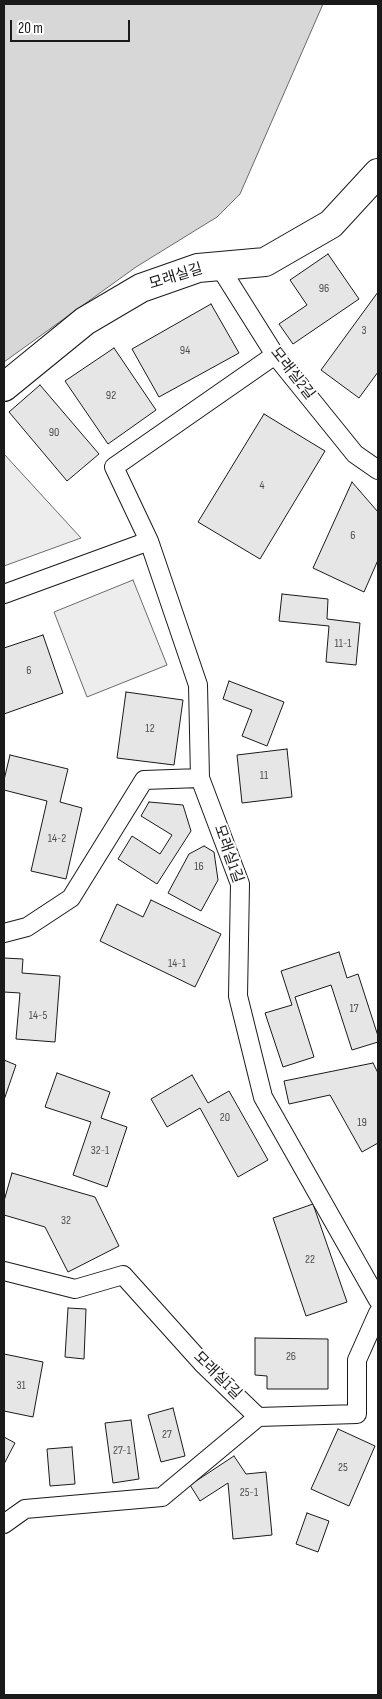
<!DOCTYPE html>
<meta charset="utf-8">
<style>
body{margin:0}
#map{position:relative;width:382px;height:1699px;overflow:hidden;background:#fff;font-family:"Sofia Sans Condensed",sans-serif}
canvas{display:block}
.frame{position:absolute;inset:0;border:5px solid #1a1a1a;pointer-events:none}
.scale{position:absolute;left:10px;top:20px;width:120px;height:22px;box-sizing:border-box;border:2px solid #1a1a1a;border-top:0;padding-left:6px;font-size:15px;line-height:18px;white-space:nowrap;color:#1a1a1a;-webkit-text-stroke:4px #fff;paint-order:stroke}
</style>
<div id="map">
<canvas width="382" height="1699"></canvas>
<div class="frame"></div>
<div class="scale">20 m</div>
</div>
<script>
const c = document.querySelector('canvas').getContext('2d');
c.lineJoin = 'round';
function fill(path, color) { c.fillStyle = color; c.fill(path, 'evenodd'); }
const shape = rows => new Path2D(rows.map(r => 'M' + r).join(''));
function trace(path, color, width, dash) { c.strokeStyle = color; c.lineWidth = width; c.lineCap = dash ? 'butt' : 'round'; c.setLineDash(dash || []); c.stroke(path); }
function label(font, color, halo, rows, align = 'center') {
  c.font = font + ' "Sofia Sans Condensed","Noto Sans KR",sans-serif'; c.lineWidth = 4; c.setLineDash([]); c.textBaseline = 'middle'; c.strokeStyle = halo; c.fillStyle = color; for (const [text, x, y, turn = 0] of rows) {
    c.save(); c.translate(x, y); c.rotate((+turn || 0) * Math.PI / 180); c.textAlign = isNaN(turn) ? turn : align; if (halo) c.strokeText(text, 0, 0); c.fillText(text, 0, 0); c.restore();
  }
}
const built = shape([
 [4,454,81,538,4,566,4,454],
 [133,580,167,665,87,697,54,612,133,580]
]);
fill(built, '#ededed');
trace(built, '#6a6a6a', 1);
const water = shape([
 [4,4,323,4,240,194,217,217,136,267,4,362,4,4]
]);
fill(water, '#d7d7d7');
trace(water, '#6a6a6a', 1);
const building = shape([
 [328,254,359,299,293,344,279,324,307,305,290,280,328,254],
 [378,292,378,372,359,398,321,370,378,292],
 [211,304,239,353,159,397,132,349,211,304],
 [114,348,156,410,108,444,65,381,114,348],
 [40,385,99,454,67,481,9,412,40,385],
 [264,414,325,451,260,559,198,522,264,414],
 [352,482,378,512,378,560,364,592,313,568,352,482],
 [282,594,328,599,327,619,360,623,356,665,326,662,329,626,279,621,282,594],
 [43,635,63,693,4,714,4,648,43,635],
 [229,681,284,702,267,746,242,736,252,710,223,699,229,681],
 [126,692,183,700,174,765,117,758,126,692],
 [287,749,292,797,242,803,237,755,287,749],
 [10,755,68,769,60,802,82,808,66,879,31,871,47,801,4,790,4,780,10,755],
 [149,802,183,805,191,831,157,884,118,859,132,836,160,854,172,835,141,816,149,802],
 [204,846,214,852,218,880,201,911,168,893,189,854,204,846],
 [151,900,221,934,195,987,100,941,117,904,143,917,151,900],
 [339,952,347,978,358,974,378,1036,378,1042,352,1050,331,985,295,997,314,1057,283,1067,265,1013,292,1005,281,971,339,952],
 [4,958,23,959,22,973,60,976,55,1042,16,1039,20,993,4,992,4,958],
 [4,1060,16,1065,4,1100,4,1060],
 [373,1063,378,1073,378,1143,362,1152,330,1095,289,1104,284,1081,373,1063],
 [57,1073,110,1092,101,1118,127,1127,107,1187,73,1175,91,1122,45,1107,57,1073],
 [192,1075,208,1103,229,1091,268,1160,238,1177,200,1108,167,1127,151,1099,192,1075],
 [12,1173,95,1197,119,1246,68,1272,45,1227,4,1215,4,1201,12,1173],
 [313,1204,347,1302,306,1316,273,1218,313,1204],
 [68,1308,86,1309,84,1359,65,1357,68,1308],
 [255,1338,328,1339,328,1389,267,1389,267,1376,255,1375,255,1338],
 [4,1354,43,1362,33,1417,4,1411,4,1354],
 [173,1408,185,1456,161,1462,148,1415,173,1408],
 [131,1420,139,1479,113,1483,105,1423,131,1420],
 [338,1429,375,1446,349,1506,311,1489,338,1429],
 [4,1437,15,1443,4,1464,4,1437],
 [72,1447,75,1484,50,1486,47,1449,72,1447],
 [234,1456,246,1474,266,1472,272,1535,233,1539,228,1483,200,1501,190,1485,234,1456],
 [307,1513,329,1521,318,1552,296,1544,307,1513]
]);
fill(building, '#e6e6e6');
trace(building, '#1a1a1a', 1);
const service = shape([
 [219,266,275,355,355,454,378,470],
 [149,541,114,467,275,355],
 [4,594,149,541,198,685,200,778,240,884,238,996,263,1097,378,1300],
 [4,933,27,927,71,898,144,780,200,778],
 [4,1271,75,1289,123,1275,203,1364,258,1417,357,1414,357,1360,378,1313],
 [4,1524,25,1509,162,1497,258,1417]
]);
const minor = shape([
 [4,387,85,321,141,288,198,268,265,262,331,224,378,173]
]);
trace(service, '#1a1a1a', 20);
trace(minor, '#1a1a1a', 30);
trace(service, '#fff', 18);
trace(minor, '#fff', 28);
label('12px', '#4d4d4d', null, [
 ["96",324,289],
 ["3",364,331],
 ["94",185,351],
 ["92",111,396],
 ["90",54,433],
 ["4",262,486],
 ["6",353,536],
 ["11-1",343,644],
 ["6",29,671],
 ["12",150,729],
 ["11",264,776],
 ["14-2",57,839],
 ["16",199,867],
 ["14-1",177,964],
 ["17",354,1009],
 ["14-5",38,1016],
 ["20",225,1118],
 ["19",362,1123],
 ["32-1",100,1151],
 ["32",66,1221],
 ["22",310,1260],
 ["26",291,1357],
 ["31",21,1386],
 ["27",167,1435],
 ["27-1",122,1451],
 ["25",343,1468],
 ["25-1",249,1493]
]);
label('15px', '#1a1a1a', '#fff', [
 ["모래실길",176,277,-17],
 ["모래실2길",292,374,52],
 ["모래실1길",228,854,71],
 ["모래실1길",217,1376,45]
]);
</script>
